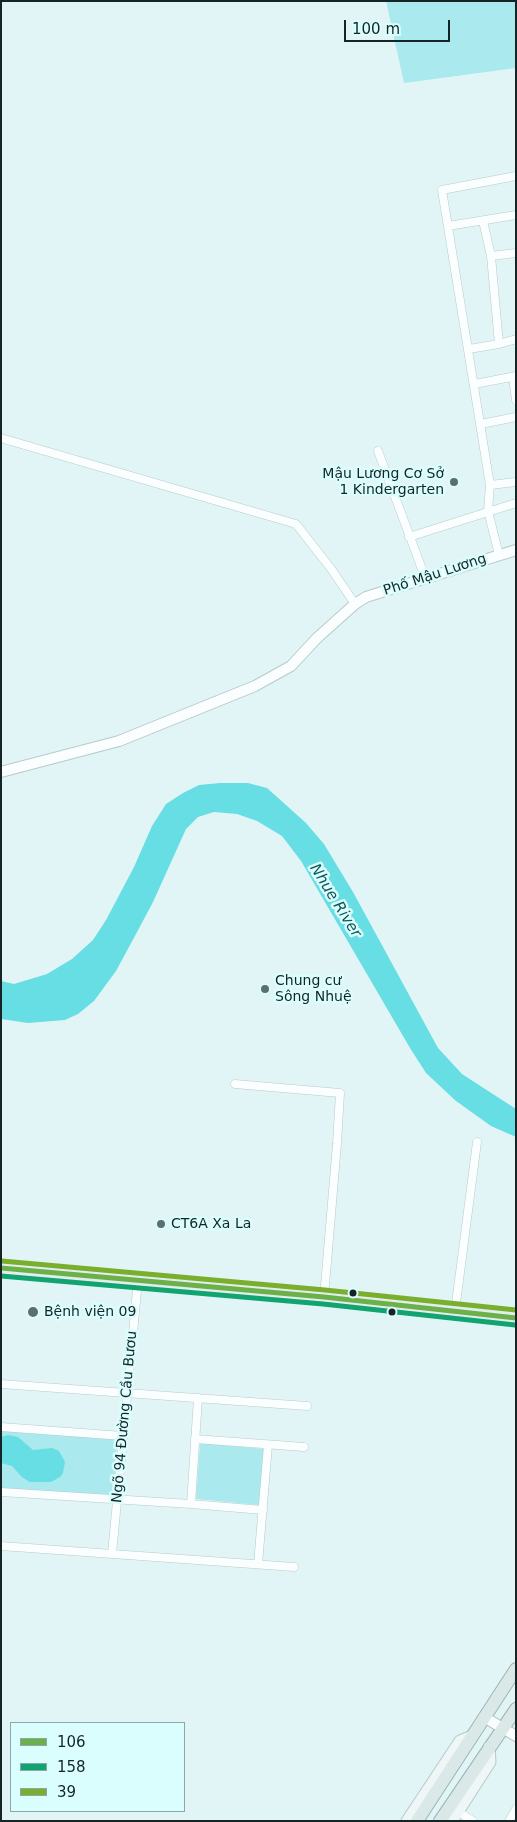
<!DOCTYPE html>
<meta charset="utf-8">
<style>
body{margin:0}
#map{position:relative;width:517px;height:1822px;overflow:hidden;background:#e2f5f6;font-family:"DejaVu Sans",sans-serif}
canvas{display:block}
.frame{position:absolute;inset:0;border:2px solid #152526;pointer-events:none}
.legend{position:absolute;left:10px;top:1722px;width:175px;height:90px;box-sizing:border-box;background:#dafdfe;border:1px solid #8ba7a8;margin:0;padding:6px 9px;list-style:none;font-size:15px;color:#152526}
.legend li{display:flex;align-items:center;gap:10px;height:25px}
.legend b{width:25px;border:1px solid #8ba7a8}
.scale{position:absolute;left:344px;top:20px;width:106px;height:22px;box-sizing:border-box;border:2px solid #152526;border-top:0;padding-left:6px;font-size:15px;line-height:18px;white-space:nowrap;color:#152526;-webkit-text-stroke:4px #dafdfe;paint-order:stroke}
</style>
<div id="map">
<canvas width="517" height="1822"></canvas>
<div class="frame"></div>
<ul class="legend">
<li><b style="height:6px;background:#6cb049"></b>106</li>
<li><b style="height:6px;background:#11a471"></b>158</li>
<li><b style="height:6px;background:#7aaf2e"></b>39</li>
</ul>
<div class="scale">100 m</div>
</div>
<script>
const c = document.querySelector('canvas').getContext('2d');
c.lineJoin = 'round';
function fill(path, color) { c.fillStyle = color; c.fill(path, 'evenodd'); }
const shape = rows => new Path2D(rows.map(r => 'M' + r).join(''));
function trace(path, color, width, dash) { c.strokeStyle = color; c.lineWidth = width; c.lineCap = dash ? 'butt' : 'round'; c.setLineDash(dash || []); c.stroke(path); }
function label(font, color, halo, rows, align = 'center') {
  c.font = font + ' "DejaVu Sans",sans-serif'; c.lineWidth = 5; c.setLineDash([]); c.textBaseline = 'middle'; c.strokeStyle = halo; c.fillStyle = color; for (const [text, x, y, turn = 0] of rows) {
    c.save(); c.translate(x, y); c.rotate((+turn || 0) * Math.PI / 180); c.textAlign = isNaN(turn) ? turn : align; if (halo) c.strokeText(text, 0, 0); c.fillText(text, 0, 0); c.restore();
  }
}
fill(shape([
 [386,1,516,1,516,68,404,83],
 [1,1431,117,1439,116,1466,118,1467,118,1476,115,1476,114,1496,1,1489],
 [200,1443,264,1449,259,1505,196,1499]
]), '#aae9ed');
fill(shape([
 [220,783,248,783,267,788,306,823,324,844,353,892,438,1048,462,1074,516,1109,516,1137,491,1126,456,1101,426,1073,410,1048,301,861,282,836,257,821,237,814,214,812,198,817,186,829,153,902,136,934,116,971,94,1001,78,1014,65,1020,28,1023,1,1019,1,981,14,984,47,974,72,959,93,940,106,920,134,867,152,826,166,804,183,793,199,785],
 [8,1435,18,1437,33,1450,52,1448,59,1451,65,1462,63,1473,60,1477,51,1482,30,1482,22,1477,12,1466,1,1463,1,1437]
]), '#66dee4');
const minor = shape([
 [483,221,491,256,499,344],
 [448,226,516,215],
 [491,256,516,253],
 [469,349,499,344,516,339],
 [513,377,516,400],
 [475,384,516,376],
 [481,424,516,417],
 [1,438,296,524,332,570,355,604],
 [378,451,425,577],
 [490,485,516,482],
 [409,537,516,503],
 [499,555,488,511,490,485,442,190,516,176],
 [235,1084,340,1093,337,1144,324,1297],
 [455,1311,477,1142],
 [1,1384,307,1406],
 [1,1427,123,1436],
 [195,1439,304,1447],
 [1,1492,191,1504,263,1510],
 [191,1504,198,1398],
 [1,1546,294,1567],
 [112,1554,138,1280],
 [258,1564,268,1445],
 [455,1810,473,1821],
 [509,1821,516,1809]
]);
const tertiary = shape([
 [1,772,119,741,255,686,291,666,317,638,355,604,366,597,516,550],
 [484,1717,516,1736]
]);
const secondary = shape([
 [407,1821,460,1741,472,1736],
 [452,1821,490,1762,489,1747]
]);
const primary = shape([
 [1,1268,324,1297,516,1318]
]);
const trunk = shape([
 [417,1821,516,1669],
 [440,1821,516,1709]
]);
trace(minor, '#b8c9ca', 9);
trace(tertiary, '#b8c9ca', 12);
trace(secondary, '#b8c9ca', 13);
trace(primary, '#9cb4b5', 14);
trace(trunk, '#9cb4b5', 14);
trace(minor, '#fbfefe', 8);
trace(tertiary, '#fbfefe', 10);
trace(secondary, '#eff6f6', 11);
trace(primary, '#e2edee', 12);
trace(trunk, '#dae8e8', 12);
trace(shape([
 [1,1268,324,1297,516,1318]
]), '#6cb049', 5);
trace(shape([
 [1,1276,323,1304,515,1325]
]), '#11a471', 5);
trace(shape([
 [2,1261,325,1290,516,1310]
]), '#7aaf2e', 5);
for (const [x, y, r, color] of [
 [454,482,5,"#5d6e6f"],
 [265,989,5,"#5d6e6f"],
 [161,1224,5,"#5d6e6f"],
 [353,1293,4.5,"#152526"],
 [33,1312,6,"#5d6e6f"],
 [392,1312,4.5,"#152526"]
]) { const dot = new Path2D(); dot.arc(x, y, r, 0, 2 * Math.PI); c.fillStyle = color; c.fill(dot); trace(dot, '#dafdfe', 2); }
label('14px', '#152526', '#dafdfe', [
 ["Mậu Lương Cơ Sở",444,474,"right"],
 ["1 Kindergarten",444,490,"right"],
 ["Chung cư",275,981],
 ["Sông Nhuệ",275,997],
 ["CT6A Xa La",171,1224],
 ["Bệnh viện 09",44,1312]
], 'left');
label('14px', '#152526', '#dafdfe', [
 ["Phố Mậu Lương",435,575,-18],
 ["Ngõ 94 Đường Cầu Bươu",125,1417,-85]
]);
label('italic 15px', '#145558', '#dafdfe', [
 ["Nhue River",335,901,58]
]);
</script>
